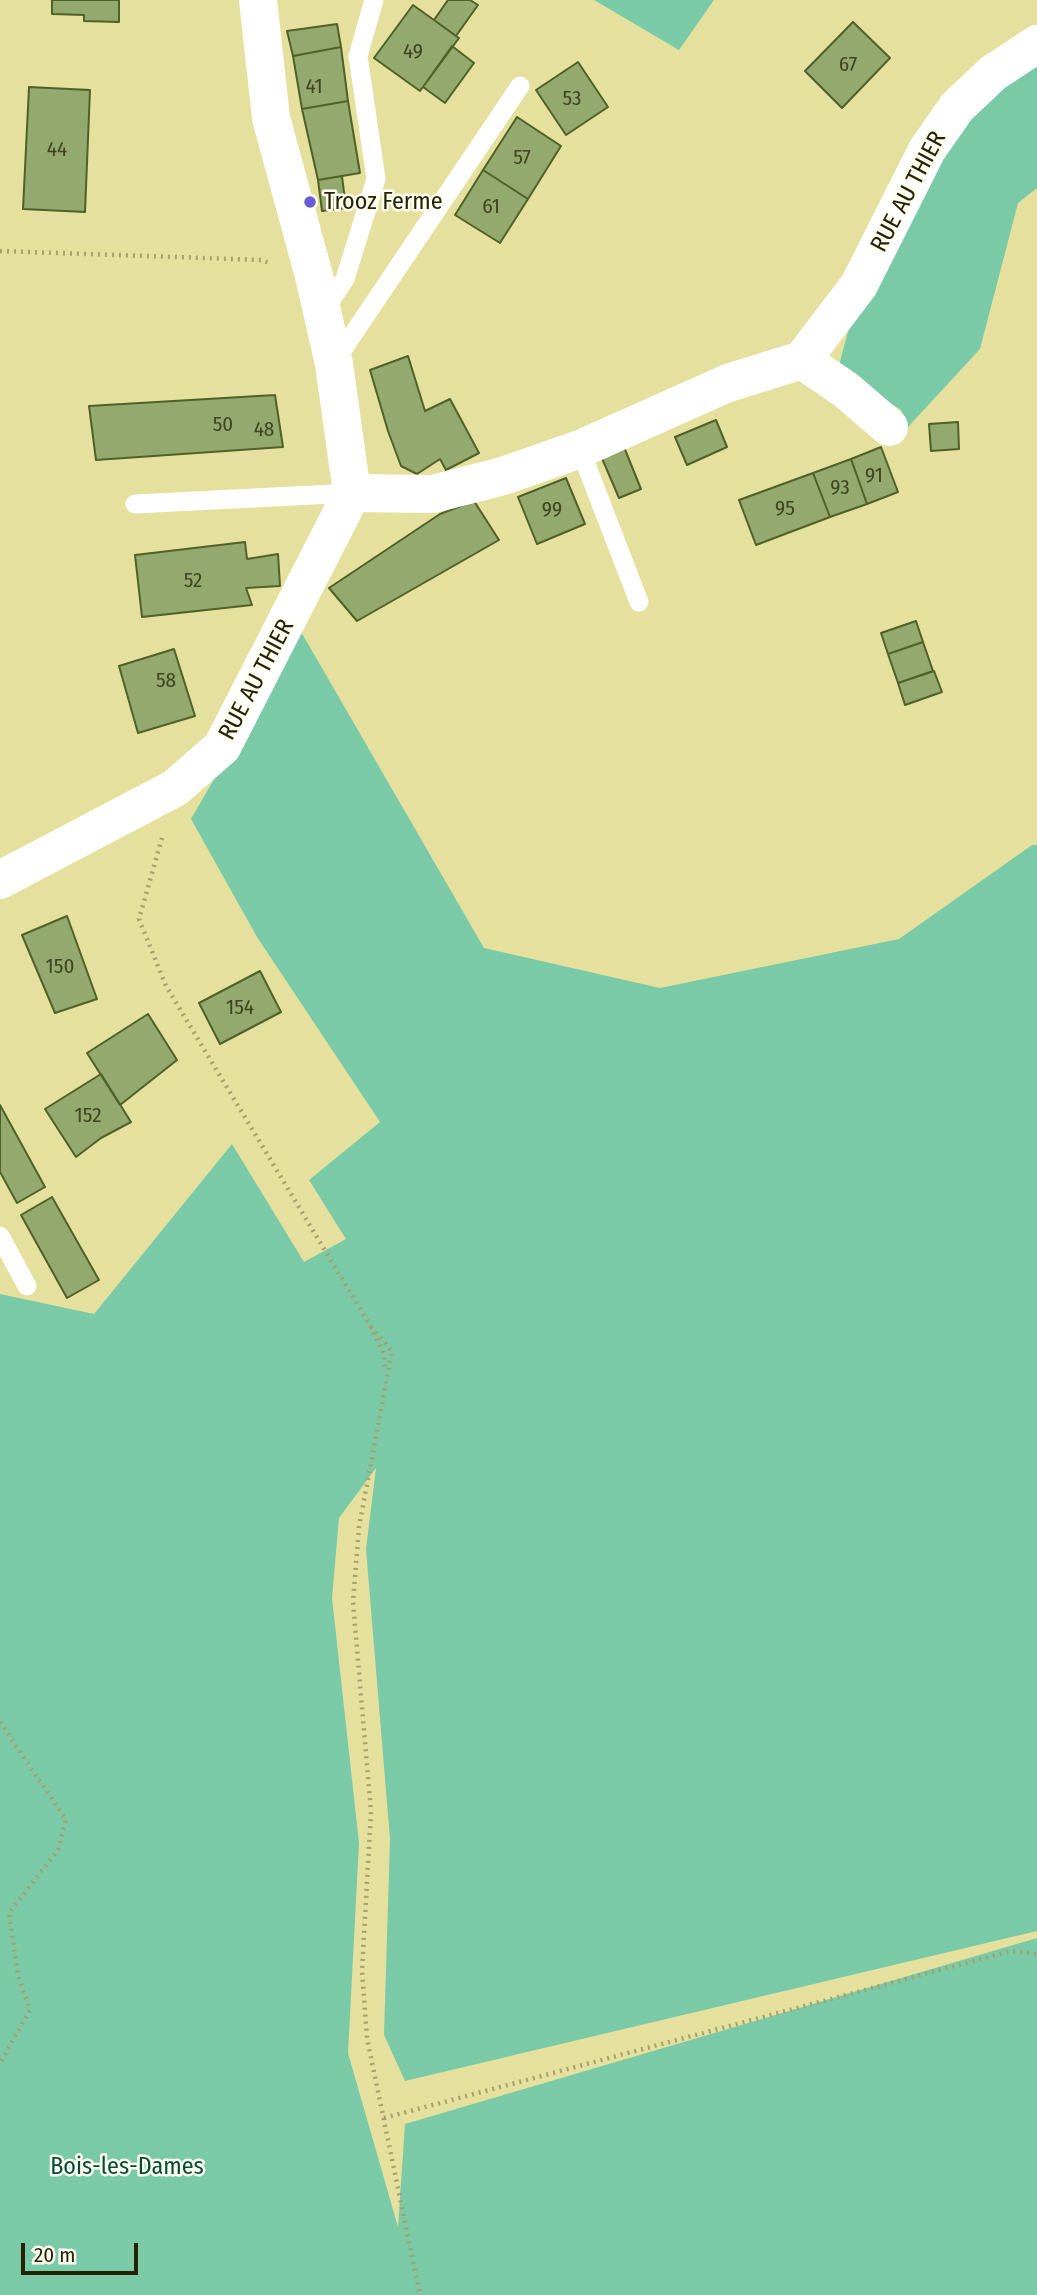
<!DOCTYPE html>
<style>
body{margin:0}
#map{position:relative;width:1037px;height:2295px;overflow:hidden;background:#e5e09d;font-family:"Fira Sans Condensed",sans-serif}
canvas{display:block}
.scale{position:absolute;left:21px;top:2243px;width:117px;height:32px;box-sizing:border-box;border:4px solid #252307;border-top:0;padding-left:9px;font-size:21px;line-height:24px;white-space:nowrap;color:#252307;-webkit-text-stroke:5px #fffef1;paint-order:stroke}
</style>
<div id="map">
<canvas width="1037" height="2295"></canvas>
<div class="scale">20 m</div>
</div>
<script>
const c = document.querySelector('canvas').getContext('2d');
c.lineJoin = 'round';
function fill(path, color) { c.fillStyle = color; c.fill(path, 'evenodd'); }
const shape = rows => new Path2D(rows.map(r => 'M' + r).join(''));
function trace(path, color, width, dash) { c.strokeStyle = color; c.lineWidth = width; c.lineCap = dash ? 'butt' : 'round'; c.setLineDash(dash || []); c.stroke(path); }
function label(font, color, halo, rows, align = 'center') {
  c.font = font + ' "Fira Sans Condensed",sans-serif'; c.lineWidth = 5; c.setLineDash([]); c.textBaseline = 'middle'; c.strokeStyle = halo; c.fillStyle = color; for (const [text, x, y, turn = 0] of rows) {
    c.save(); c.translate(x, y); c.rotate((+turn || 0) * Math.PI / 180); c.textAlign = isNaN(turn) ? turn : align; if (halo) c.strokeText(text, 0, 0); c.fillText(text, 0, 0); c.restore();
  }
}
fill(shape([
 [594,0,714,0,679,50],
 [1037,49,1037,188,1018,203,980,349,908,427,901,410,838,369,884,197],
 [300,630,484,948,660,988,899,939,1032,845,1037,845,1037,1931,405,2081,384,2035,390,1839,366,1549,376,1468,339,1518,332,1598,359,1843,348,2053,398,2227,405,2124,1037,1938,1037,2295,0,2295,0,1294,94,1314,232,1144,304,1262,346,1239,309,1180,380,1122,257,937,191,819]
]), '#7acaa7');
const building = shape([
 [52,0,119,0,119,22,84,21,84,15,52,14,52,0],
 [448,0,470,0,478,5,456,36,434,20,448,0],
 [413,5,459,38,420,91,374,58,413,5],
 [853,22,890,58,842,108,805,71,853,22],
 [337,24,341,47,293,56,287,31,337,24],
 [452,46,474,63,445,103,423,87,452,46],
 [341,47,348,101,302,109,293,56,341,47],
 [578,62,608,107,566,135,536,90,578,62],
 [29,87,90,90,85,212,23,209,29,87],
 [348,101,360,173,318,180,302,109,348,101],
 [517,117,561,146,528,199,483,170,517,117],
 [483,170,528,199,500,243,455,215,483,170],
 [342,176,346,208,322,211,318,180,342,176],
 [408,356,425,411,450,399,479,453,446,470,440,459,417,474,401,466,388,431,370,370,408,356],
 [275,395,283,447,96,460,89,406,275,395],
 [716,420,727,447,687,465,675,437,716,420],
 [958,422,959,449,931,451,929,424,958,422],
 [624,447,641,489,619,498,601,456,624,447],
 [881,447,898,492,867,504,851,459,881,447],
 [851,459,867,504,830,517,813,473,851,459],
 [813,473,830,517,756,545,739,500,813,473],
 [566,478,585,524,537,544,518,497,566,478],
 [474,501,499,540,357,621,329,588,440,514,474,501],
 [245,542,247,559,278,554,280,586,246,588,252,605,142,617,135,555,245,542],
 [916,621,923,642,888,654,881,633,916,621],
 [923,642,933,671,898,683,888,654,923,642],
 [174,649,195,716,138,733,119,666,174,649],
 [934,671,942,692,905,705,898,683,934,671],
 [67,916,97,999,55,1013,22,935,67,916],
 [260,971,281,1012,220,1044,199,1003,260,971],
 [148,1014,177,1060,120,1105,87,1053,148,1014],
 [101,1074,131,1122,101,1138,76,1157,45,1109,101,1074],
 [0,1105,45,1187,17,1203,0,1172,0,1105],
 [52,1197,99,1280,67,1298,21,1215,52,1197]
]);
fill(building, '#93a96d');
trace(building, '#4f6127', 2);
trace(shape([
 [0,251,262,260,269,263],
 [162,838,139,919,166,986,371,1327,384,1354,385,1370],
 [371,1327,392,1351,359,1527,353,1602,371,1812,362,1970,367,2038,420,2295],
 [0,1722,66,1820,58,1850,9,1913,18,1975,30,2010,0,2063],
 [384,2118,1011,1951,1037,1954]
]), '#a5a16b', 4.5, [2, 5]);
trace(shape([
 [323,312,345,279,376,179,358,56,374,0],
 [335,361,520,86],
 [580,449,639,602],
 [135,504,352,493],
 [0,1236,27,1286]
]), '#fff', 19);
trace(shape([
 [802,360,846,390,889,427],
 [352,493,433,494,503,476,580,449,728,383,802,360,859,285,927,150,957,107,993,73,1037,44],
 [0,880,175,788,222,747,352,493,334,364,314,276,271,118,258,0]
]), '#fff', 38);
for (const [x, y, r, color] of [
 [310,202,7,"#6a5cd5"]
]) { const dot = new Path2D(); dot.arc(x, y, r, 0, 2 * Math.PI); c.fillStyle = color; c.fill(dot); trace(dot, '#fffef1', 2.5); }
label('21px', '#404420', null, [
 ["49",413,52],
 ["67",848,65],
 ["41",314,87],
 ["53",572,99],
 ["44",57,150],
 ["57",522,158],
 ["61",491,207],
 ["50",223,425],
 ["48",264,430],
 ["91",874,476],
 ["93",840,488],
 ["95",785,509],
 ["99",552,510],
 ["52",193,581],
 ["58",166,681],
 ["150",60,967],
 ["154",240,1008],
 ["152",88,1116]
]);
label('24px', '#252307', '#fffef1', [
 ["RUE AU THIER",909,192,-62],
 ["RUE AU THIER",257,680,-62]
]);
label('24px', '#252307', '#fffef1', [
 ["Trooz Ferme",324,202]
], 'left');
label('24px', '#004c34', '#fffef1', [
 ["Bois-les-Dames",127,2167]
]);
</script>
